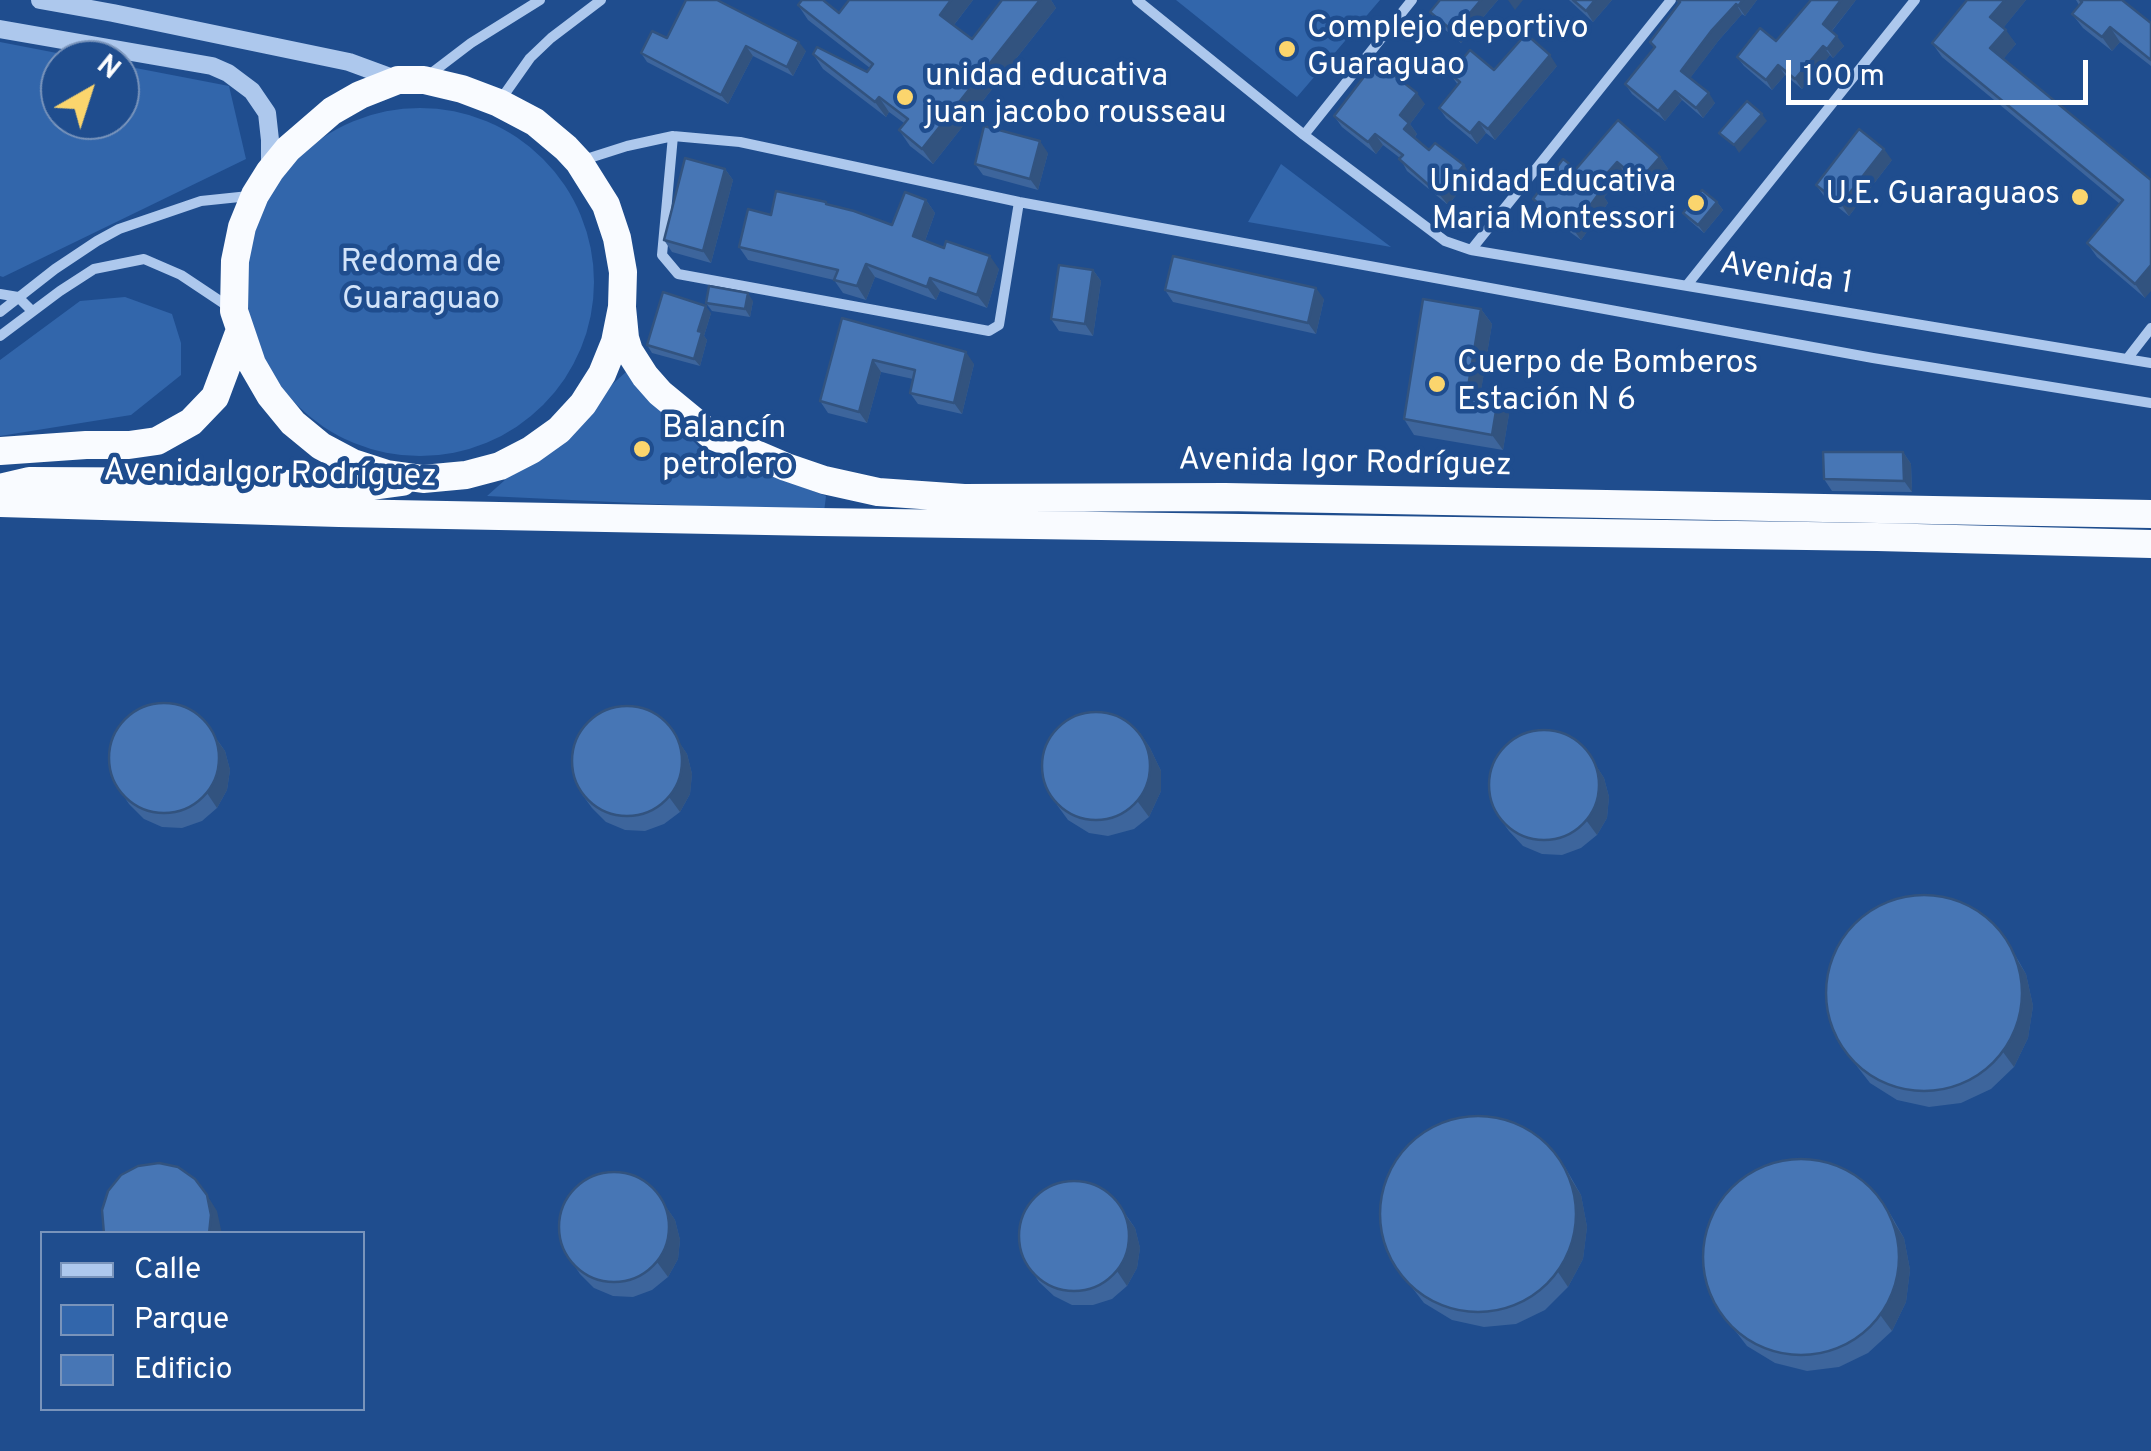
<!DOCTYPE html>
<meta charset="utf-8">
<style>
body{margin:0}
#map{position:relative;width:2151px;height:1451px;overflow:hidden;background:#1f4d8e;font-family:Overpass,sans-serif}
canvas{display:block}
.legend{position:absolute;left:40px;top:1231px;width:325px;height:180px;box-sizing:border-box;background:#1f4d8e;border:2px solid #7994bb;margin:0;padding:12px 18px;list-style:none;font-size:30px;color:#fff}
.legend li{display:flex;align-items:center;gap:20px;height:50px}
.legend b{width:50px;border:2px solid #7994bb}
.north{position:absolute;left:40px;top:40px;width:100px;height:100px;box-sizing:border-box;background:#1f4d8e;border:2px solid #7994bb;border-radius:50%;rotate:39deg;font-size:28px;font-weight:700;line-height:40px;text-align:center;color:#fff}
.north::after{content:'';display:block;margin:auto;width:35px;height:45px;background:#fbd56d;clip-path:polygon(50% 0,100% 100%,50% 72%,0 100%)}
.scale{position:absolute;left:1786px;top:60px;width:302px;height:45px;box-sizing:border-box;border:5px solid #fff;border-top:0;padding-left:12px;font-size:30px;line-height:35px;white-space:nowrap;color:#fff;-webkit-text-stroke:8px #1f4d8e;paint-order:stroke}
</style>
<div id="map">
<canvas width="2151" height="1451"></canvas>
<ul class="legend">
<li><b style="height:12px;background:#adc8ed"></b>Calle</li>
<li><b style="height:28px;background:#3266ab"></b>Parque</li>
<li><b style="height:28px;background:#4776b5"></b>Edificio</li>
</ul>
<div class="north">N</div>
<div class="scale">100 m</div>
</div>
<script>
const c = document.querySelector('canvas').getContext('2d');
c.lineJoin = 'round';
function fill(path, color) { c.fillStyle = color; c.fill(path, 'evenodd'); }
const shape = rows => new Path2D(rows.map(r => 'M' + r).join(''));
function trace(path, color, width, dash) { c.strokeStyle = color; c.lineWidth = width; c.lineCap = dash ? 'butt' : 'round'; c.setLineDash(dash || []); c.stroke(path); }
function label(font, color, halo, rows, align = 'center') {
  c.font = font + ' Overpass,sans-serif'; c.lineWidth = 9; c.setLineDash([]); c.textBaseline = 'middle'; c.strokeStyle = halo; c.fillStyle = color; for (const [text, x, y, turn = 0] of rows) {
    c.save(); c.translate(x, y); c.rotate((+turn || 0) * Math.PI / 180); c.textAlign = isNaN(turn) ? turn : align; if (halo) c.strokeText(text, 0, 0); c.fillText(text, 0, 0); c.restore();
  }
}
fill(shape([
 [1176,0,1380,0,1297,97],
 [0,42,93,60,60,60,60,120,120,120,120,65,229,86,246,159,3,277,0,276],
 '246 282a174 174 0 1 1 348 0a174 174 0 1 1-348 0Z',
 [1281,164,1391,247,1248,222],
 [125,297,172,314,181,343,181,375,131,415,0,436,0,360,80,301],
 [626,372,700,448,826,496,824,512,487,496]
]), '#3266ab');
trace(shape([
 [1137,0,1304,135,1445,241,1471,250,2151,363],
 [429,75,471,43,540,0],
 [499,102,530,58,551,38,601,0],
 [1304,135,1412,0],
 [673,136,662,255,678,274,989,331,999,325,1019,202],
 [580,161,627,146,673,136,740,142,1019,202,1873,358,2151,403],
 [1471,250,1671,0],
 [1687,285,1915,0],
 [0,294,18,297,32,311],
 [0,312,55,269,97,241,119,229,201,201,249,196],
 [0,336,60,291,94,269,144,259,181,275,229,307],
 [2127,359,2151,328]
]), '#adc8ed', 10);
trace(shape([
 [40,0,113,13,349,62,398,80],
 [0,29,212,66,228,73,252,91,267,113,270,140,270,171]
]), '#adc8ed', 18);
trace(shape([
 [398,80,424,80,462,89,499,103,535,122,566,148,579,162,606,205,617,238,623,272,622,307,615,342,602,374,583,404,559,430,531,450,500,466,466,475,423,479,387,474,353,463,321,446,293,423,270,395,252,364,234,311,235,261,242,227,255,195,270,171,288,149,332,111,360,95,398,80],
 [622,307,625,338,629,351,645,376,660,393,711,435,786,467,824,480,878,492,964,498,1225,497,2151,514],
 [0,451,86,445,129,445,157,441,191,422,215,397,240,330],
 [0,488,29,481,238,482,365,487,402,482],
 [0,503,339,513,819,522,1877,537,2151,544]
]), '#f9fbff', 28);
fill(shape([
 [849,0,973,0,954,25,972,39,1002,0,1051,0,1056,8,933,164,910,146,899,130,904,123,889,112,886,117,823,69,813,54,867,72,870,68,808,20,798,5,839,13],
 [1440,0,1498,0,1461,43,1437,23,1430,12],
 [1569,0,1612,0,1593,22],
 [1676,0,1757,0,1745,16,1742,14,1719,40,1690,78,1715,103,1703,118,1682,100,1665,121,1632,94,1625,84,1654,48,1650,42,1679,4],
 [1856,0,1832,31,1844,46,1833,58,1830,55,1802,89,1785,75,1772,90,1744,66,1737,57,1776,41],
 [1967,0,2026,0,2003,28,2016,44,2003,59,2151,180,2145,298,2097,257,2087,243,2120,204,1942,57,1932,43],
 [2076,0,2122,0,2151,23,2151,66,2120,42,2112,51,2083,28,2072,14,2079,5],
 [667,38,806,51,793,76,753,56,728,104,647,62,641,53],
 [1557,66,1495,140,1486,133,1477,144,1446,118,1439,108,1458,85,1450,74],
 [1425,104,1410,124,1417,134,1415,137,1429,150,1472,176,1448,205,1407,171,1400,158,1383,145,1376,154,1342,127,1334,116],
 [1048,153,1038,190,983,175,975,164],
 [1660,157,1668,169,1647,193,1625,173,1604,197,1608,203,1581,240,1541,211,1533,199,1576,169],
 [1892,160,1849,216,1824,196,1816,185],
 [725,169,733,180,711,263,672,252,664,240],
 [926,200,935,213,925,241,999,269,987,308,940,291,936,300,875,277,866,300,843,293,834,280,748,260,739,247,771,215,826,202,828,205,892,225],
 [1717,202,1723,210,1704,233,1689,220,1683,213],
 [1093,270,1101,281,1093,336,1059,331,1051,319],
 [1165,290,1324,299,1316,334,1173,302],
 [753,301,750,317,712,311,706,303],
 [1481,309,1492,324,1481,390,1499,393,1510,408,1503,450,1414,435,1404,419],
 [711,313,704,336,707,340,700,366,652,353,647,345],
 [842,318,974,364,962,414,918,404,910,393,913,379,881,372,867,423,828,413,820,401],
 [1903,452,1911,464,1912,492,1832,491,1824,479],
 [665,722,687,754,692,774,690,794,680,812,664,824,645,831,625,830,606,822,592,808,581,793],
 [1140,733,1150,748,1161,771,1161,791,1149,817,1134,829,1108,836,1089,833,1068,820,1057,805],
 [213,734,225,751,230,770,227,790,217,808,202,821,182,828,162,827,144,819,129,804,119,789],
 [1593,761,1604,778,1609,797,1607,818,1597,835,1581,848,1562,855,1542,854,1523,846,1509,831,1498,816],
 [2010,946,2026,974,2033,1006,2028,1038,2014,1067,1991,1089,1961,1103,1929,1107,1897,1100,1870,1083,1838,1042],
 [1565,1167,1581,1195,1587,1227,1583,1259,1568,1287,1545,1310,1516,1324,1484,1327,1452,1320,1424,1303,1393,1263],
 [653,1188,675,1220,680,1240,678,1259,668,1277,652,1290,633,1297,613,1296,594,1288,580,1274,569,1258],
 [1113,1196,1135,1228,1140,1248,1137,1268,1127,1286,1112,1299,1093,1305,1072,1305,1054,1296,1039,1282,1029,1267],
 [1888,1210,1904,1238,1910,1270,1906,1302,1892,1331,1868,1353,1839,1367,1807,1371,1775,1363,1747,1346,1716,1306]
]), '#3d659c');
fill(shape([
 [951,0,973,0,950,30,940,15],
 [1040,0,1051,0,1056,8,933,164,922,149],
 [1481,0,1498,0,1461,43,1454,32],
 [1508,0,1523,0,1515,10],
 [1595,0,1612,0,1593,22,1586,11],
 [1743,0,1757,0,1745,16,1738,6],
 [1841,0,1856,0,1830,33,1823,24],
 [2005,0,2026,0,2000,32,1990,17],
 [1736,4,1742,14,1719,40,1688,81,1681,71,1712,30],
 [2110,27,2120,42,2112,51,2102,37],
 [2006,30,2016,44,2000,63,1990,48],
 [1837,36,1844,46,1833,58,1827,49],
 [799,42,806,51,793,76,787,67],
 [746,46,753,56,728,104,721,95],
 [1823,46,1830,55,1802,89,1795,79],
 [1550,55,1557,66,1495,140,1488,129],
 [1778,65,1785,75,1772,90,1766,80],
 [1675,91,1682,100,1665,121,1658,111],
 [1417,93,1425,104,1410,124,1417,134,1412,140,1404,129,1400,115],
 [1709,93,1715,103,1703,118,1696,108],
 [879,97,889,112,886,117,875,102],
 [1762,114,1767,121,1739,153,1734,145],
 [1479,122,1486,133,1477,144,1470,133],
 [1375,134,1383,145,1376,154,1368,142],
 [1040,141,1048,153,1038,190,1030,179],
 [1884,149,1892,160,1849,216,1841,204],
 [1660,157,1668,169,1647,193,1639,181],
 [1617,162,1625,173,1604,197,1608,203,1581,240,1573,229,1594,188],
 [1464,165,1472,176,1448,205,1439,194],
 [725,169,733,180,711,263,703,251],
 [926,200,935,213,922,249,913,236],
 [1717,202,1723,210,1704,233,1698,225],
 [990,256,999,269,987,308,977,295],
 [866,264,875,277,866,300,857,286],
 [2151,265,2151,291,2145,298,2135,284],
 [1093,270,1101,281,1093,336,1085,324],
 [930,278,940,291,936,300,927,287],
 [1316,288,1324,299,1316,334,1308,323],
 [748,293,753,301,750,317,745,309],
 [706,306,711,313,704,336,707,340,700,366,694,359,698,331],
 [1481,309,1492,324,1479,403,1468,387],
 [966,352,974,364,962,414,954,403],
 [873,360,881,372,867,423,859,412],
 [1499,393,1510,408,1503,450,1492,435],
 [1903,452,1911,464,1912,492,1904,481],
 [1140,733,1150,748,1161,771,1161,791,1149,817,1138,802],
 [214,736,225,751,230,770,227,790,217,808,207,793],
 [677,739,687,754,692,774,690,794,680,812,669,797],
 [1594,762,1604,778,1609,797,1607,818,1597,835,1586,820],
 [1999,931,2026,974,2033,1006,2028,1038,2014,1067,2003,1052],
 [1554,1152,1581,1195,1587,1227,1583,1259,1568,1287,1558,1272],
 [207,1195,217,1211,222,1234,209,1234],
 [1877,1195,1904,1238,1910,1270,1906,1302,1892,1331,1881,1316],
 [665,1205,675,1220,680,1240,678,1259,668,1277,657,1262],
 [1124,1213,1135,1228,1140,1248,1137,1268,1127,1286,1117,1271]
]), '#32537f');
const building = shape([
 [686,0,717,0,799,42,787,67,746,46,721,95,641,53,652,31,667,38,686,0],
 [802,0,823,0,839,13,849,0,951,0,940,15,972,39,1002,0,1040,0,922,149,899,130,908,119,879,97,875,102,813,54,817,47,867,72,873,64,798,5,802,0],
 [1440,0,1481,0,1454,32,1430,12,1440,0],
 [1573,0,1595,0,1586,11,1573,0],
 [1677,0,1743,0,1738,6,1736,4,1712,30,1681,71,1709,93,1696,108,1675,91,1658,111,1625,84,1655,47,1650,42,1680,2,1677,0],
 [1811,0,1841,0,1823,24,1837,36,1827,49,1823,46,1795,79,1778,65,1766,80,1737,57,1760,28,1776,41,1811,0],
 [1967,0,2005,0,1990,17,2006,30,1990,48,2151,180,2151,265,2135,284,2087,243,2123,200,1932,43,1967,0],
 [2080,0,2122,0,2151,23,2151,60,2110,27,2102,37,2072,14,2082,2,2080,0],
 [1526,34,1550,55,1488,129,1479,122,1470,133,1439,108,1460,82,1450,74,1470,50,1494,70,1526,34],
 [1376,61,1417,93,1400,115,1409,123,1404,129,1429,150,1435,143,1464,165,1439,194,1399,159,1403,155,1375,134,1368,142,1334,116,1376,61],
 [1747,101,1762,114,1734,145,1719,133,1747,101],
 [1618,120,1660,157,1639,181,1617,162,1594,188,1600,192,1573,229,1533,199,1563,159,1576,169,1618,120],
 [984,126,1040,141,1030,179,975,164,984,126],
 [1859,129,1884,149,1841,204,1816,185,1859,129],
 [685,158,725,169,703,251,664,240,685,158],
 [1702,190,1717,202,1698,225,1683,213,1702,190],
 [776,191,826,202,826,204,854,211,892,225,905,192,926,200,913,236,944,248,946,241,990,256,977,295,930,278,927,287,866,264,857,286,834,280,838,270,739,247,748,209,771,215,776,191],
 [1173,256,1316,288,1308,323,1165,290,1173,256],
 [1059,265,1093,270,1085,324,1051,319,1059,265],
 [709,286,748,293,745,309,706,303,709,286],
 [663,292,706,306,698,331,702,332,694,359,647,345,663,292],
 [1423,299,1481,309,1468,387,1499,393,1492,435,1404,419,1423,299],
 [842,318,966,352,954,403,910,393,915,370,873,360,859,412,820,401,842,318],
 [1823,452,1903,452,1904,481,1824,479,1823,452],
 '109 758a55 55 0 1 1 110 0a55 55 0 1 1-110 0Z',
 '572 761a55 55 0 1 1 110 0a55 55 0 1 1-110 0Z',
 '1042 766a54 54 0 1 1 108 0a54 54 0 1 1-108 0Z',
 '1489 785a55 55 0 1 1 110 0a55 55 0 1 1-110 0Z',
 '1826 993a98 98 0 1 1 196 0a98 98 0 1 1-196 0Z',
 '1380 1214a98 98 0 1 1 196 0a98 98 0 1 1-196 0Z',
 '1703 1257a98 98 0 1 1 196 0a98 98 0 1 1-196 0Z',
 [159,1163,178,1167,195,1179,207,1195,211,1215,209,1234,104,1234,102,1210,108,1191,121,1175,138,1166,159,1163],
 '559 1227a55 55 0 1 1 110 0a55 55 0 1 1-110 0Z',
 '1019 1236a55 55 0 1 1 110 0a55 55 0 1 1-110 0Z'
]);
fill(building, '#4776b5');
trace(building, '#32537f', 2.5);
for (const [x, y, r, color] of [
 [1287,49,10,"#fbd56d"],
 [905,97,10,"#fbd56d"],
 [2080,197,10,"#fbd56d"],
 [1696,203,10,"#fbd56d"],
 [1437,384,10,"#fbd56d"],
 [642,449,10,"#fbd56d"]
]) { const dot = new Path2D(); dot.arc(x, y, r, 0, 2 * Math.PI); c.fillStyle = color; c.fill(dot); trace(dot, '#1f4d8e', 4); }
label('32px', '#fff', '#1f4d8e', [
 ["Complejo deportivo",1307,31],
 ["Guaraguao",1307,68],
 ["unidad educativa",925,79],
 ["juan jacobo rousseau",925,116],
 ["Unidad Educativa",1676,185,"right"],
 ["Maria Montessori",1676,222,"right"],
 ["U.E. Guaraguaos",2060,197,"right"],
 ["Cuerpo de Bomberos",1457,366],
 ["Estación N 6",1457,403],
 ["Balancín",662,431],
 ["petrolero",662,468]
], 'left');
label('32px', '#d2e3f9', '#1f4d8e', [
 ["Redoma de",421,265],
 ["Guaraguao",421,302]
]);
label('32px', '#fff', '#1f4d8e', [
 ["Avenida 1",1786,276,9],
 ["Avenida Igor Rodríguez",1345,465,1],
 ["Avenida Igor Rodríguez",270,476,1]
]);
</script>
